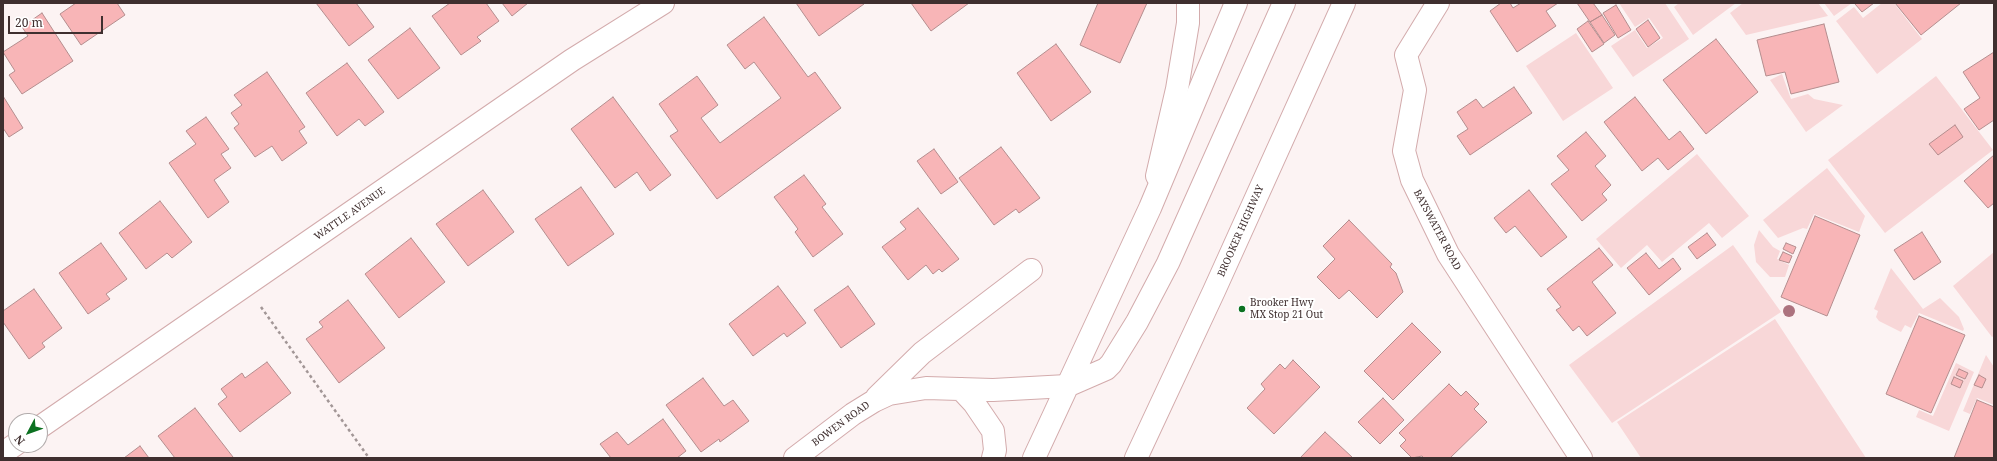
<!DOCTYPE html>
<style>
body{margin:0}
#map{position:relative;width:1997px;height:461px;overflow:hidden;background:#fcf3f3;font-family:"Noto Serif",serif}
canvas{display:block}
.frame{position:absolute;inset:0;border:4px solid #3f2f2f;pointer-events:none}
.north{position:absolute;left:8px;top:413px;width:40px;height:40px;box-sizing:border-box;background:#fff;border:1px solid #b2acac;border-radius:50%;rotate:229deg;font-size:11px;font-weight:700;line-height:16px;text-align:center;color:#3f2f2f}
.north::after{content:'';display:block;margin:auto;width:14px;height:18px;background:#0c7121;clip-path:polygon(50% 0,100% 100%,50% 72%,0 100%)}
.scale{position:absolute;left:8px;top:16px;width:95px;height:18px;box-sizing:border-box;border:2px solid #3f2f2f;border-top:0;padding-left:5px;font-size:12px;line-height:14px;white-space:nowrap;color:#3f2f2f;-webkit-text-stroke:3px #fff;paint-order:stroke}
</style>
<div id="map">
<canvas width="1997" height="461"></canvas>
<div class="frame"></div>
<div class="north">N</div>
<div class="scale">20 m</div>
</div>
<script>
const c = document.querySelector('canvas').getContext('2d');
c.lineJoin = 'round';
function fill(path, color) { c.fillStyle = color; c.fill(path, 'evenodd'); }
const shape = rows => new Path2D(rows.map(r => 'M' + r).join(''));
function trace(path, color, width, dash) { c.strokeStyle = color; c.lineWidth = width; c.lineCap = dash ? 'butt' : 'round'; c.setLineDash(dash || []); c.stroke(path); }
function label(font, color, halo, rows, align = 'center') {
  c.font = font + ' "Noto Serif",serif'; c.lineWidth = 4; c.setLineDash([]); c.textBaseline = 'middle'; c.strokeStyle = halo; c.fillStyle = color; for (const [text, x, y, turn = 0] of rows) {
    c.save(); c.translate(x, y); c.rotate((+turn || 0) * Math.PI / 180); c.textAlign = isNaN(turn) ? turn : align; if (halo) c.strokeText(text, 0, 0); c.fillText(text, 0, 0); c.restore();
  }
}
fill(shape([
 [1619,3,1665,3,1689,39,1633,77,1611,46,1635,30,1647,48,1663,38,1649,18,1635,27],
 [1679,3,1736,3,1693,35,1674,7],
 [1743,3,1818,3,1828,16,1746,35,1730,13],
 [1824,3,1852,3,1834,16],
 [1882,3,1894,3,1922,39,1877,74,1836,21,1854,7,1863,18],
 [1576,33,1613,88,1563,121,1526,66],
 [1782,74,1791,99,1808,94,1814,99,1843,105,1806,132,1770,80],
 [1936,76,1993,150,1885,233,1828,160],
 [1697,154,1749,216,1722,238,1709,223,1662,262,1647,245,1621,268,1596,239],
 [1827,168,1865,216,1859,232,1814,214,1807,229,1803,228,1778,238,1763,220],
 [1759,230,1773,247,1780,251,1777,259,1789,265,1785,277,1770,277,1756,262,1754,245],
 [1733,245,1781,312,1612,423,1569,365],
 [1994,252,1994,336,1992,337,1953,286],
 [1891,268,1923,309,1940,298,1959,317,1964,329,1963,331,1919,313,1911,328,1905,325,1901,332,1879,321,1876,317,1878,311,1874,309],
 [1775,319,1866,458,1641,458,1617,422],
 [1986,355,1994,367,1994,405,1977,398,1970,414,1963,411],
 [1956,363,1974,372,1949,431,1916,417,1919,410,1933,416]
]), '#f8d7d8');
const building = shape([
 [76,3,117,3,125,15,81,45,60,14,76,3],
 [316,3,356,3,374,27,349,46,316,3],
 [450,3,486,3,499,21,477,37,481,41,461,55,432,16,450,3],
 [502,3,528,3,512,16,502,3],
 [796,3,863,3,864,4,819,36,796,3],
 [911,3,969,3,931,31,911,3],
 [1098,3,1147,3,1120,63,1080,45,1098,3],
 [1501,3,1510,3,1513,8,1521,3,1558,3,1546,11,1556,26,1517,52,1490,11,1501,3],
 [1577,3,1593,3,1602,15,1590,22,1577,3],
 [1857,3,1874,3,1862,12,1855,4,1857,3],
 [1895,3,1961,3,1921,35,1895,3],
 [1616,5,1631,30,1618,38,1603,13,1616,5],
 [42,13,73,61,22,94,9,75,15,71,3,52,28,36,22,27,42,13],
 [1602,15,1615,35,1604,43,1590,22,1602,15],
 [764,17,808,77,815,72,841,108,717,199,670,136,678,131,659,104,697,76,718,105,701,118,720,143,781,98,754,62,745,69,727,45,764,17],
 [1648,20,1660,38,1648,47,1636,29,1648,20],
 [1588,21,1604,44,1592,52,1577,29,1588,21],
 [1824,24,1839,82,1791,94,1785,72,1766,76,1757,40,1824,24],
 [410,28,440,68,398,99,368,60,410,28],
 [1716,39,1758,92,1706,134,1663,80,1716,39],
 [1056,44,1091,92,1051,121,1017,73,1056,44],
 [1994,52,1994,120,1979,130,1964,109,1980,98,1963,72,1994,52],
 [347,63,384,112,365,126,359,119,337,136,306,93,347,63],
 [267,72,305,127,299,131,307,143,282,161,272,146,255,157,234,128,239,124,231,113,242,105,234,95,267,72],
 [1514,87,1532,113,1470,155,1457,136,1468,129,1457,112,1476,99,1483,108,1514,87],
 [3,96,23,128,9,137,3,128,3,96],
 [613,97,671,175,650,191,637,172,615,188,571,129,613,97],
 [1635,97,1669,140,1680,131,1694,149,1668,170,1658,158,1642,171,1604,122,1635,97],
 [206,117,229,149,221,154,231,168,214,180,229,202,208,218,169,163,196,144,186,131,206,117],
 [1955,125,1963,137,1938,155,1929,144,1955,125],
 [1586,132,1606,156,1595,166,1611,185,1602,194,1607,200,1582,221,1551,184,1569,170,1557,156,1586,132],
 [1001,147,1040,198,1019,213,1016,209,994,225,959,178,1001,147],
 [934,149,958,182,941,194,917,161,934,149],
 [1994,155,1994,203,1988,208,1964,181,1994,155],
 [804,175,826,204,822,207,843,234,813,257,795,232,798,229,774,197,804,175],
 [581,187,614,234,568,266,535,219,581,187],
 [483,190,514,232,468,266,436,224,483,190],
 [1529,190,1567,237,1541,257,1515,226,1506,233,1494,218,1529,190],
 [160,201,192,242,172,258,167,253,146,269,119,233,160,201],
 [918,208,959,259,942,272,939,269,933,274,926,265,908,280,882,247,906,229,900,222,918,208],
 [1815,216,1860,235,1827,316,1781,297,1815,216],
 [1349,220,1392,264,1390,267,1396,273,1403,292,1377,318,1349,290,1339,299,1317,277,1335,259,1323,246,1349,220],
 [1922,232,1941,262,1914,280,1894,250,1922,232],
 [1707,233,1716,245,1697,259,1688,247,1707,233],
 [411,238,445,282,399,318,365,274,411,238],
 [101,243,127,279,106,294,110,299,88,314,59,273,101,243],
 [1786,243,1796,247,1793,254,1783,249,1786,243],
 [1599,248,1613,265,1592,282,1616,313,1587,336,1579,326,1573,331,1556,310,1561,307,1547,289,1599,248],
 [1783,252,1792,256,1789,263,1779,260,1783,252],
 [1646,253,1659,269,1673,258,1681,269,1649,295,1627,268,1646,253],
 [778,286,806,323,787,337,784,333,753,356,729,324,778,286],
 [848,286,875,324,841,348,814,310,848,286],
 [34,289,62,328,42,343,45,347,29,359,3,322,3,311,34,289],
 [348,300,385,348,339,383,306,339,323,327,319,322,348,300],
 [1919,316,1965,335,1931,413,1886,394,1919,316],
 [1412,323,1441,352,1393,400,1364,371,1412,323],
 [1293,360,1320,387,1274,434,1247,408,1265,389,1261,384,1280,364,1285,369,1293,360],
 [267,362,291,393,240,432,218,404,227,397,221,389,242,373,245,378,267,362],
 [1959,369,1968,373,1965,379,1956,375,1959,369],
 [1979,375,1986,379,1982,388,1974,385,1979,375],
 [1954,377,1963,381,1960,388,1951,384,1954,377],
 [703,378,724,406,733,400,749,421,720,442,719,439,701,452,666,405,703,378],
 [1449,384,1461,396,1466,391,1479,404,1474,409,1487,422,1450,458,1424,458,1422,456,1412,458,1400,446,1406,440,1399,433,1449,384],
 [1383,398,1404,420,1380,444,1358,422,1383,398],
 [1977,400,1994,407,1994,458,1954,458,1977,400],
 [195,408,233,457,231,458,175,458,158,436,195,408],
 [663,419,686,451,677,458,611,458,600,444,617,432,628,445,663,419],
 [1325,432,1352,457,1351,458,1300,458,1325,432],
 [140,446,149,458,124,458,140,446]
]);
fill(building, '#f8b5b7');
trace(building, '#b48d8e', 1);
const minor = shape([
 [1438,3,1406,55,1415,90,1404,151,1412,180,1448,254,1581,458],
 [1157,176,1177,89,1188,23,1188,3],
 [961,389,974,403,993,431,995,450,993,458],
 [877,397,922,353,1031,270],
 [40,427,572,60,663,3],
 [3,453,16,444],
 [795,458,853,414,874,401,889,394,926,388,993,390,1067,386]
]);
const highway = shape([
 [1067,386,1106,369,1111,364,1137,322,1168,263,1284,3],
 [1034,458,1150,208,1236,3],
 [1136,458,1214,291,1344,3]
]);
trace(minor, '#d3abac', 24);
trace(highway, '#d3abac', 24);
trace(shape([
 [261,307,369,458]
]), '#a29696', 2.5, [3, 3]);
trace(minor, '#fff', 22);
trace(highway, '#fff', 22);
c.fillStyle = '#ac727e';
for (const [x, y] of [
 [1789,311]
]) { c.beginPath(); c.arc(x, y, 6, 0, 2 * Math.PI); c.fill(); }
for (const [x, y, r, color] of [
 [1242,309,4,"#0c7121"]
]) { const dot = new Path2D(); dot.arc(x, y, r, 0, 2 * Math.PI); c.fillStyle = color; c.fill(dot); trace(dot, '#fff', 1.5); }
label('10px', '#3f2f2f', '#fff', [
 ["WATTLE AVENUE",350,214,-35],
 ["BAYSWATER ROAD",1437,230,62],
 ["BROOKER HIGHWAY",1241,231,-66],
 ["BOWEN ROAD",841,424,-36]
]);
label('10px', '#3f2f2f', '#fff', [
 ["Brooker Hwy",1250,303],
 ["MX Stop 21 Out",1250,315]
], 'left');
</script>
